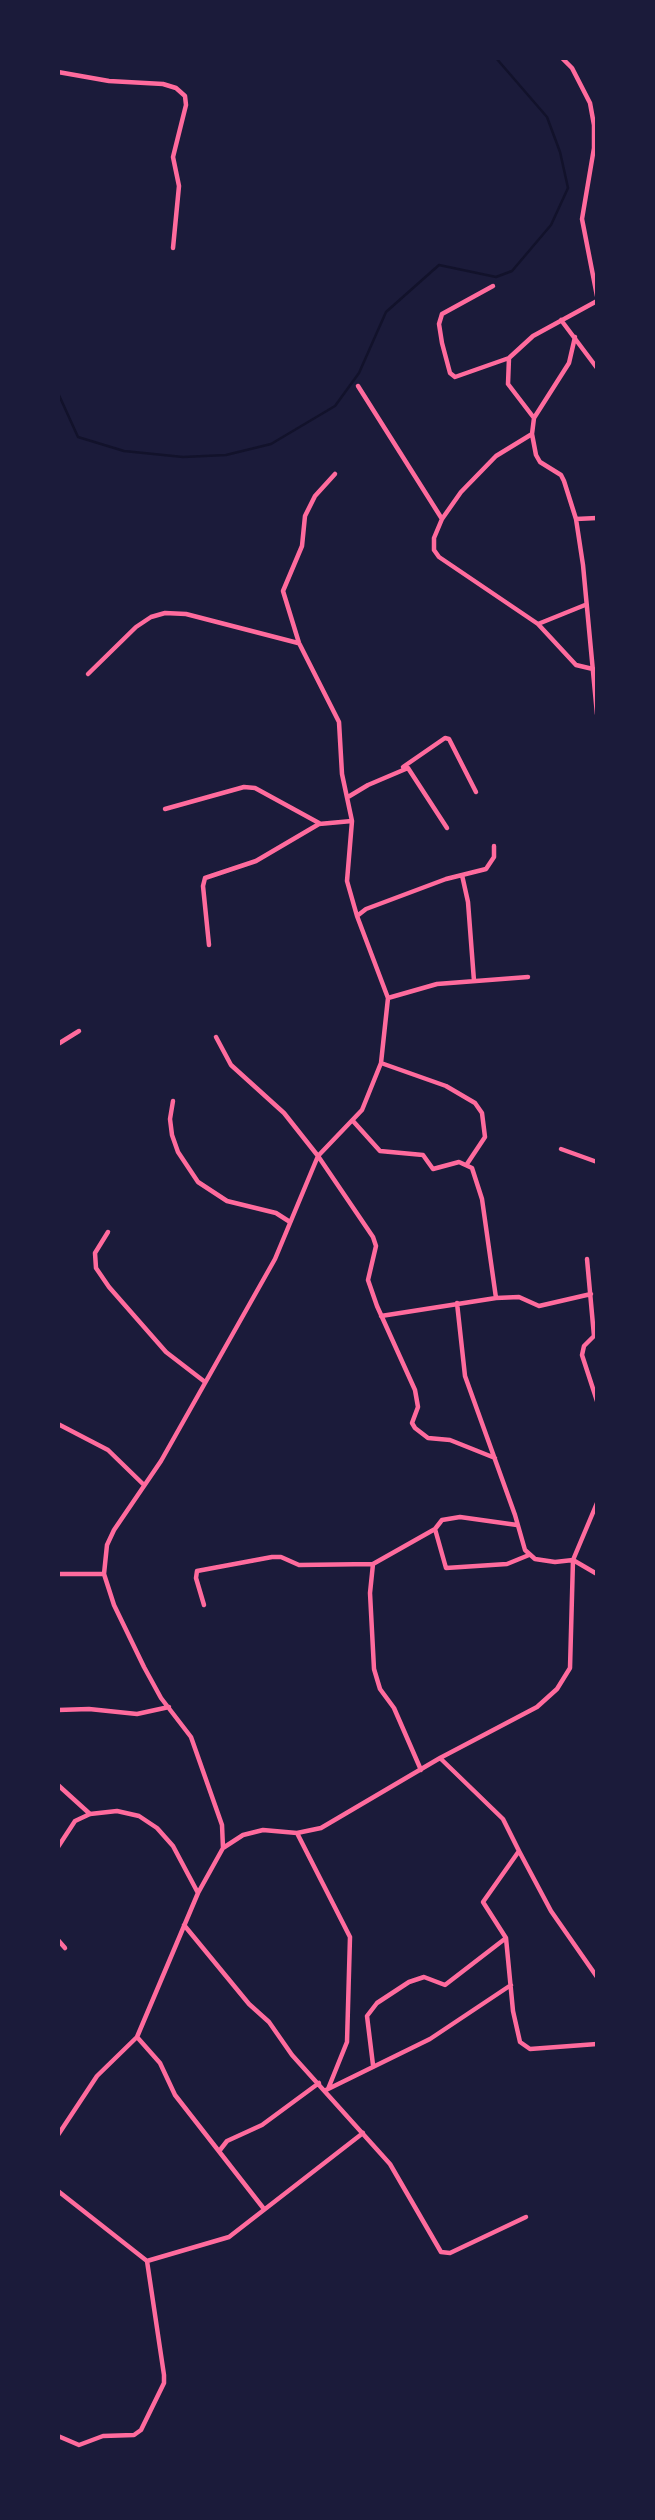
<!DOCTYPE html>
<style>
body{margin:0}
#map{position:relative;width:655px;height:2520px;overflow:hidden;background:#1b1b3a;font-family:Lora,serif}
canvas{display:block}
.frame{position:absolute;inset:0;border:60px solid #1b1b3a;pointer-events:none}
</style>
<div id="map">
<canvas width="655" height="2520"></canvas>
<div class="frame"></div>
</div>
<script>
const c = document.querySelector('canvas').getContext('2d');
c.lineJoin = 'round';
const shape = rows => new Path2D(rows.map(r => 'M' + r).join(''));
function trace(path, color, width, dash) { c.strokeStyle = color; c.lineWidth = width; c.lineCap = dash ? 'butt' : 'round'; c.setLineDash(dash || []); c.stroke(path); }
trace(shape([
 [58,393,78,437,124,451,183,457,226,455,271,444,335,406,359,373,386,312,439,265,496,277,512,271,551,225,568,188,560,152,547,117,496,58]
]), '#12122b', 2.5);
trace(shape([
 [562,58,572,68,590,103,594,125,594,148,582,219,597,296],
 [58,72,109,81,163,84,176,88,185,96,186,105,173,157,179,186,173,248],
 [493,286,442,314,439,324,442,343,450,373,455,377,509,358],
 [561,320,597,368],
 [575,337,569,363,534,418,532,434,496,456,461,492,442,519,434,538,434,550,439,557,538,624,576,665,597,670],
 [358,386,442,519],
 [534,418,508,384,509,358,533,336,597,301],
 [532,434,536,455,540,462,561,475,564,481,576,519,583,565,597,714],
 [576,519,597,518],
 [538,624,585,605],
 [88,674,136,627,151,617,165,613,186,614,298,643],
 [403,767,445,738,449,739,476,792],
 [348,797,368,785,408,768,447,828],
 [165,809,244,787,255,788,319,823],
 [462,875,468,902,474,981],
 [357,916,366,909,446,879,486,869,494,857,494,846],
 [209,945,203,886,205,878,256,861,319,824,352,821],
 [388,998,437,984,528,977],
 [216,1037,231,1065,284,1113,318,1156,373,1237,376,1246,368,1280,377,1306,415,1390,418,1407,412,1423,415,1428,428,1438,450,1440,495,1458],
 [58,1044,79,1031],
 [381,1063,446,1086,475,1103,482,1113,485,1137,467,1164],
 [173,1101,170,1119,172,1135,178,1152,198,1182,227,1201,276,1213,290,1222],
 [353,1121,380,1151,423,1155,433,1169,459,1162,472,1168,482,1199,496,1298],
 [561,1149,597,1162],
 [108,1232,95,1253,96,1268,109,1287,166,1352,205,1382],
 [587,1259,594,1336,584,1346,582,1355,597,1401],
 [457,1303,465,1376,515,1515,525,1550,535,1559,555,1562,573,1560,597,1574],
 [381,1316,496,1298,519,1297,539,1306,591,1294],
 [58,1424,108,1450,144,1485],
 [435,1529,446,1568,507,1564,529,1555],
 [373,1564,370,1593,374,1669,380,1689,394,1708,421,1770],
 [58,1574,104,1574],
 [204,1605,196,1578,197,1571,272,1557,281,1557,299,1565,373,1564,435,1529,442,1520,460,1517,517,1525],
 [58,1710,89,1709,137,1714,169,1707],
 [440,1758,503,1819,519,1851,483,1902,506,1938,513,2011,520,2042,530,2049,597,2044],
 [58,1785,90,1814],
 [297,1833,350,1937,347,2042,328,2089],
 [58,1847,75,1821,90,1814,117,1811,139,1816,157,1828,173,1846,198,1893],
 [223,1848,222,1825,191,1737,161,1698,144,1667,114,1605,104,1574,107,1545,114,1530,161,1461,275,1259,318,1156,362,1110,381,1063,388,998,357,916,347,881,352,821,342,774,339,722,299,643,283,591,302,546,305,516,315,496,335,474],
 [519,1851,551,1911,597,1977],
 [184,1925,249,2004,269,2022,292,2055,390,2164,441,2252,450,2253,526,2217],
 [58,1940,65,1948],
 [137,2037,160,2063,175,2095,264,2209],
 [373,2065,367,2016,377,2003,409,1982,424,1977,445,1985,506,1938],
 [326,2090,430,2039,511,1985],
 [58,2135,97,2076,137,2037,198,1893,223,1848,243,1835,263,1830,297,1833,321,1828,440,1758,537,1707,557,1689,570,1668,573,1560,597,1503],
 [220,2150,227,2141,262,2125,319,2083],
 [58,2191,147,2261,229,2237,363,2133],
 [58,2436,79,2445,103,2436,134,2435,141,2430,164,2383,164,2375,147,2261]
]), '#ff6b9d', 4.5);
</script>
